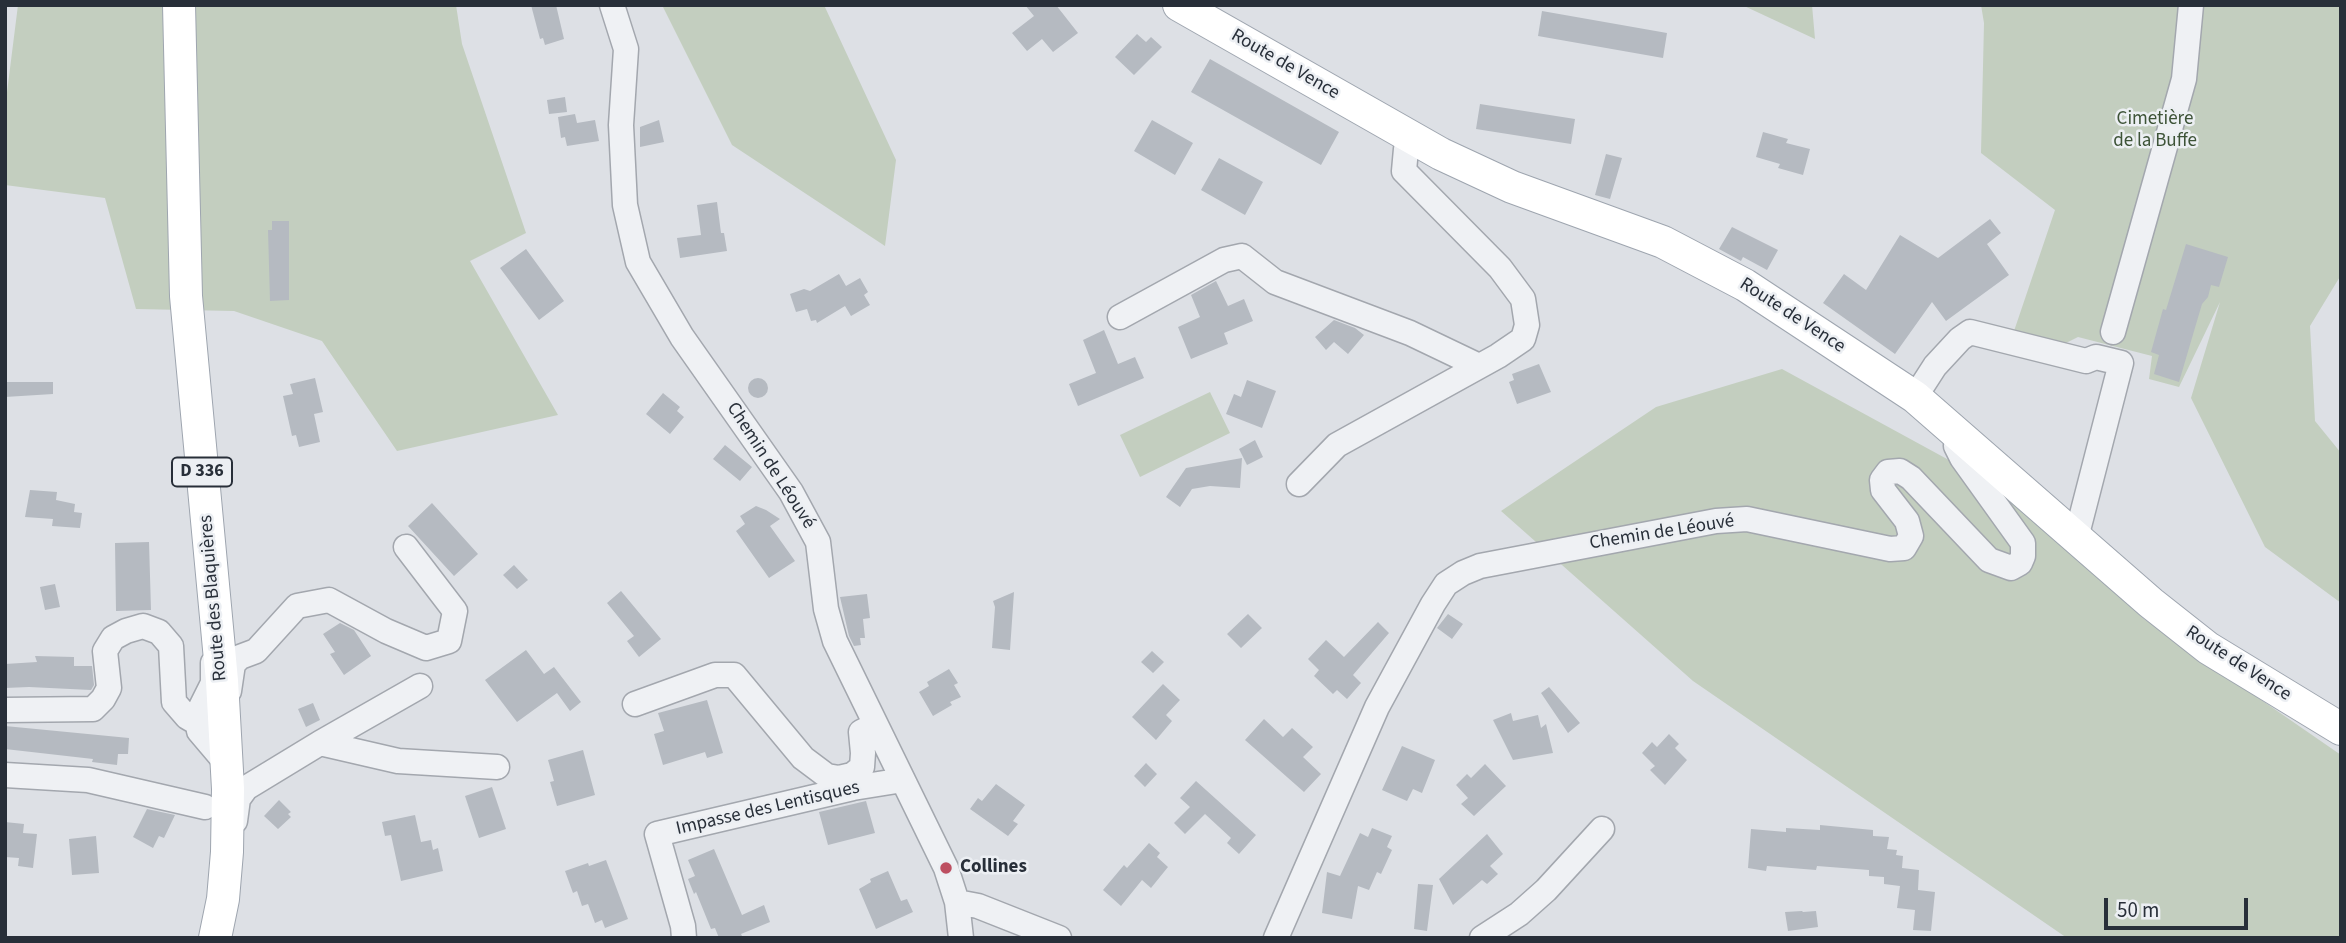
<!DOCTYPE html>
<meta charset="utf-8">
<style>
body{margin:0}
#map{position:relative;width:2346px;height:943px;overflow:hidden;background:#dde0e5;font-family:"Source Sans 3",sans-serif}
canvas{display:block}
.frame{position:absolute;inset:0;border:7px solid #282f39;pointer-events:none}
.scale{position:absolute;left:2104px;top:898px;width:144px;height:32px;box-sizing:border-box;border:4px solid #282f39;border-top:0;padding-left:9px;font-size:21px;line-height:24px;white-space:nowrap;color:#282f39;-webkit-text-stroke:5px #eceff3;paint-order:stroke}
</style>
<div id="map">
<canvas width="2346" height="943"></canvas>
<div class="frame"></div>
<div class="scale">50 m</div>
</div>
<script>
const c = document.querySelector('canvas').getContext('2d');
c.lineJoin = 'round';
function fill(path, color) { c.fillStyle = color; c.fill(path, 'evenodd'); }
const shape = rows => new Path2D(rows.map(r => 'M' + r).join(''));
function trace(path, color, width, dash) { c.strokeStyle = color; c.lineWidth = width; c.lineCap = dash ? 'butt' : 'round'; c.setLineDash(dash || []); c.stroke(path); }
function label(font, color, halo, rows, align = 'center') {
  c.font = font + ' "Source Sans 3",sans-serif'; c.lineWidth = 5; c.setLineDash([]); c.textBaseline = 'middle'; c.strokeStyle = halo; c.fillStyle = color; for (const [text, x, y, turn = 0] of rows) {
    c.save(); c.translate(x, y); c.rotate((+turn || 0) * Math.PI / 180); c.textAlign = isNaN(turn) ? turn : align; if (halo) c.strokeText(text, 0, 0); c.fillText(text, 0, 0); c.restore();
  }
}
fill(shape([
 [18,5,456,5,462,44,526,233,470,261,558,415,397,451,322,341,234,311,136,309,105,198,5,185,5,108],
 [662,5,824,5,896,160,885,246,732,145],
 [1742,5,1812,5,1815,39],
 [1981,5,2341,5,2341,275,2310,326,2315,421,2341,453,2341,603,2265,547,2191,398,2220,302,2179,387,2149,379,2152,356,2078,337,2062,345,2013,334,2055,210,1981,153,1984,23],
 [1782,369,2035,507,2144,619,2341,755,2341,938,2067,938,1693,681,1501,511,1656,407],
 [1210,392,1230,433,1140,477,1120,435]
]), '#c3cebf');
fill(shape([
 [531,5,556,5,564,39,545,45,543,38,540,39],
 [1025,5,1056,5,1078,33,1053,52,1042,39,1027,51,1012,33,1034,16],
 [1542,11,1667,33,1663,58,1538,36],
 [1137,34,1146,42,1151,37,1162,47,1134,75,1115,57],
 [1210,59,1339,132,1321,165,1191,92],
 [565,97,567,112,549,114,547,100],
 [1480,104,1575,119,1571,144,1476,129],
 [575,114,577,123,595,120,599,141,567,146,565,137,561,138,558,117],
 [659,120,664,142,640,147,640,127],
 [1152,120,1193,143,1175,175,1134,151],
 [1763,132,1788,139,1786,143,1810,149,1803,175,1778,168,1780,164,1756,157],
 [1606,154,1622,158,1610,199,1595,195],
 [1219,158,1263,182,1245,215,1201,190],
 [717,202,721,233,724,233,727,251,680,258,677,238,701,235,697,205],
 [1990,219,2001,233,1987,244,2009,275,1946,321,1932,302,1895,354,1823,303,1844,274,1866,290,1900,235,1938,258],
 [272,221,289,221,289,300,270,301,268,230,272,230],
 [1732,227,1778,250,1767,270,1743,257,1741,261,1719,249],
 [2186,244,2228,257,2219,287,2211,285,2208,297,2202,304,2179,382,2154,374,2159,355,2151,352,2163,309,2166,310],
 [526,249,564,301,539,320,500,268],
 [839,274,846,286,860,278,868,292,864,295,870,305,851,316,845,306,817,323,816,320,811,321,807,309,796,312,790,294,804,289,810,291],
 [1216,281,1228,306,1244,299,1253,321,1224,333,1228,344,1191,359,1178,327,1200,317,1191,295],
 [1334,320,1355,328,1364,335,1348,354,1334,342,1326,350,1315,337],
 [1104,330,1118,364,1135,357,1144,378,1078,406,1069,384,1096,373,1083,340],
 [1539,364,1551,392,1517,404,1509,382,1514,380,1512,374],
 [315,378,323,412,314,414,320,442,299,447,296,435,292,436,283,396,293,394,290,384],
 '748 388a10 10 0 1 1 20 0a10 10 0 1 1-20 0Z',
 [1247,380,1276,391,1262,428,1226,414,1234,394,1241,397],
 [5,382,53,382,53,394,5,397],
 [663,393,680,407,677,411,684,417,670,434,646,414],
 [1255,440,1263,457,1247,465,1239,449],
 [725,445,752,467,740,481,713,459],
 [1242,458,1240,488,1210,486,1192,489,1180,507,1166,497,1186,468],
 [30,490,57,492,56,500,75,504,74,512,82,513,80,528,52,526,53,519,25,517],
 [432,503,478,554,454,576,408,526],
 [756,506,766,510,780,519,770,526,795,561,769,578,736,531,745,524,740,516],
 [149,542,151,610,116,611,115,543],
 [514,565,528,580,517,589,503,575],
 [55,584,60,607,45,610,40,587],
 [621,591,661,639,639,657,627,641,634,636,607,603],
 [1014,592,1010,650,992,648,995,607,993,601],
 [867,594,870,618,863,619,865,638,860,638,861,645,854,646,849,636,840,597],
 [1248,614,1262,628,1241,648,1227,634],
 [1448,614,1463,624,1452,639,1437,628],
 [1378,622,1389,633,1353,675,1361,683,1347,699,1337,690,1333,694,1314,676,1319,670,1308,659,1326,640,1344,657],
 [340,623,354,630,371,656,344,675,330,654,335,652,323,634],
 [526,650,544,674,554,667,581,702,570,711,557,693,517,722,485,680],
 [1152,651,1164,662,1153,673,1141,662],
 [35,656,74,657,74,666,92,666,94,685,91,690,29,687,5,688,5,664,37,662],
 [949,669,958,683,954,685,961,697,950,702,952,705,933,716,919,692,929,686,927,682],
 [1163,684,1180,700,1166,715,1172,721,1156,740,1132,717],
 [1549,687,1580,723,1568,733,1541,693],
 [707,700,723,753,707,758,705,752,663,765,654,734,664,731,658,713],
 [313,703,320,720,306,727,298,709],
 [1511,713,1513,721,1538,715,1541,728,1546,724,1553,753,1513,760,1493,720],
 [1264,719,1283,737,1292,728,1313,747,1303,757,1321,774,1304,792,1245,740],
 [5,726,129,738,128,754,118,754,117,765,92,762,93,759,5,749],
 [1669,734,1679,744,1675,748,1687,760,1665,785,1650,770,1655,766,1642,753,1652,742,1657,747],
 [1402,746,1435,760,1422,793,1413,789,1407,801,1382,790],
 [583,750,595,795,557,806,550,782,554,781,548,760],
 [1146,763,1157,774,1145,787,1134,776],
 [1485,764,1506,786,1474,816,1461,804,1468,798,1456,785,1467,774,1471,778],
 [1196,781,1256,835,1239,854,1227,843,1231,838,1205,814,1185,834,1174,823,1190,807,1180,798],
 [996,784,1025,805,1013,821,1018,824,1008,836,970,809,978,798,982,801],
 [492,787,506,829,479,838,465,796],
 [279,800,291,812,288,814,291,817,278,829,264,816],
 [866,801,875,833,828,845,819,812],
 [147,809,175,815,164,838,159,836,153,848,133,837],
 [415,815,421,842,431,840,433,850,438,848,443,871,401,881,391,835,385,836,382,822],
 [5,822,24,824,23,833,37,834,33,868,18,866,19,858,5,857],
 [1820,825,1873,830,1873,836,1889,837,1887,849,1897,850,1896,855,1903,856,1902,868,1919,870,1918,890,1935,892,1931,931,1913,930,1915,910,1897,908,1900,886,1884,884,1884,877,1869,876,1869,870,1817,866,1816,870,1767,866,1766,871,1748,868,1751,829,1786,832,1786,828,1820,830],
 [1372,828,1392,836,1387,847,1392,850,1381,874,1377,872,1369,890,1358,886,1352,919,1322,913,1327,872,1340,876,1360,833,1368,837],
 [1487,834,1503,854,1490,866,1498,874,1487,884,1482,880,1453,905,1439,879],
 [96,836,99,873,72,875,69,839],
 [1149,843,1160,853,1157,857,1168,867,1151,888,1142,880,1121,906,1103,890,1124,865,1127,868],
 [714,849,742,915,764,905,770,922,741,934,743,938,719,938,715,928,711,929,696,892,694,894,688,879,695,876,688,860],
 [606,860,628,919,605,928,602,920,595,923,588,904,582,906,577,891,573,893,565,871,588,863,589,866],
 [888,871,901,901,907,899,913,912,876,929,859,889,871,882,870,879],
 [1418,884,1433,885,1427,931,1414,929],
 [1802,911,1803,912,1816,911,1818,927,1788,931,1785,912]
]), '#b5bac1');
const minor = shape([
 [612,5,626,49,621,125,625,205,638,262,682,337,791,492,818,542,826,609,835,641,946,868,957,902,961,938],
 [1120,317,1224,260,1242,256,1275,282,1410,333,1479,366],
 [2113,332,2184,79,2191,5],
 [1915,397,1935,366,1960,339,1970,332,2086,361,2096,357,2121,363,2076,538],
 [1299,484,1337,445,1498,356,1523,339,1527,325,1523,299,1500,268,1404,171,1406,149,1411,137],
 [213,663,213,683,197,715,199,731,227,764],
 [420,686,320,743,398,761,497,767],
 [229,691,233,664,240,657,256,651,297,606,329,600,386,631,426,648,449,641,455,611,406,547],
 [635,704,715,675,734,675,803,758,827,776,839,778,852,775,862,767,863,753,861,732,875,725],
 [5,710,93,709,103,699,109,688,105,651,113,638,126,631,143,626,159,632,171,646,174,702,187,717,199,724],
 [5,775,88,780,205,807],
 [235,821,238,799,246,788,320,743],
 [957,902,978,906,1059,938],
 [684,938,683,926,657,834,853,788,903,780],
 [1276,938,1377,707,1433,604,1446,584,1463,573,1480,566,1716,521,1747,519,1890,549,1904,548,1911,536,1907,521,1883,490,1882,480,1888,472,1900,471,1911,478,1989,560,2011,568,2020,563,2023,556,2023,543,1962,458,1956,446,1958,433],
 [1482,938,1519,914,1546,890,1602,829]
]);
const major = shape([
 [179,5,186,296,222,681,228,789,227,852,223,899,215,938],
 [1179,5,1441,154,1512,187,1663,242,1745,285,1915,397,2151,603,2208,648,2341,729]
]);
trace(minor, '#a3a7ae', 27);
trace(major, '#9ea5af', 34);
trace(minor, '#eff1f4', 24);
trace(major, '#fff', 32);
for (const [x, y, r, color] of [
 [946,868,7,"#bd4f61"]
]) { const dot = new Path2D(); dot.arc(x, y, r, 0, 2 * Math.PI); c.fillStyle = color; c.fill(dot); trace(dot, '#eceff3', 2.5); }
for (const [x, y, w] of [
 [202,472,60]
]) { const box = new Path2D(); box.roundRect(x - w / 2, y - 14.5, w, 29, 5); c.fillStyle = '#eceff3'; c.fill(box); trace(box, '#282f39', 2); }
label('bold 18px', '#282f39', null, [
 ["D 336",202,472]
]);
label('19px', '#282f39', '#eceff3', [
 ["Route de Vence",1285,65,30],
 ["Route de Vence",1792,316,33],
 ["Chemin de Léouvé",770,466,57],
 ["Chemin de Léouvé",1662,533,-9],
 ["Route des Blaquières",214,598,-95],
 ["Route de Vence",2238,664,33],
 ["Impasse des Lentisques",768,809,-13]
]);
label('19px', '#3d5337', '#eceff3', [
 ["Cimetière",2155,120],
 ["de la Buffe",2155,142]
]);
label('bold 19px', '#282f39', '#eceff3', [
 ["Collines",960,868]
], 'left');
</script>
